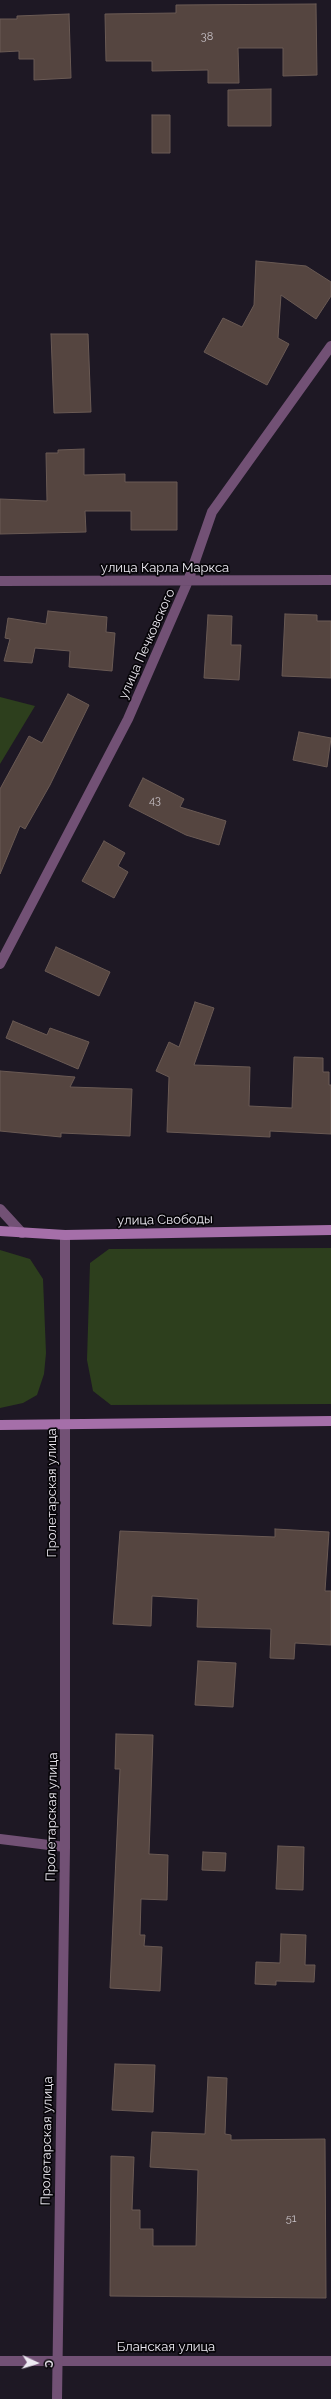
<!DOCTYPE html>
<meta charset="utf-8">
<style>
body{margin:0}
#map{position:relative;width:331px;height:2399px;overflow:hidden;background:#1e1824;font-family:Raleway,sans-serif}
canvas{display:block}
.north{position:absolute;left:16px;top:2343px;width:40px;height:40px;-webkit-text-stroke:3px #070509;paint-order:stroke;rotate:94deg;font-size:11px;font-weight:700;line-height:16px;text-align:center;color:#edeaf2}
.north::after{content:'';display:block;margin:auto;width:14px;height:18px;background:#edeaf2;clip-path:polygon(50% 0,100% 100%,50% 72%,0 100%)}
</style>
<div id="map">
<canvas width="331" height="2399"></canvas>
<div class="north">С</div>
</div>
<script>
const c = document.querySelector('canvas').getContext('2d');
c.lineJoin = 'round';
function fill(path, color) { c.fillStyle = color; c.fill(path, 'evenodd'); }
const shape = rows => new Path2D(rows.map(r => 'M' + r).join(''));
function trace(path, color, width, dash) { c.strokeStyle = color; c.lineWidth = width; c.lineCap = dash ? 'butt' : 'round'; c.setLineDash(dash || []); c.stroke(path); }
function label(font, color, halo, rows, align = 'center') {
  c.font = font + ' Raleway,sans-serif'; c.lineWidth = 3.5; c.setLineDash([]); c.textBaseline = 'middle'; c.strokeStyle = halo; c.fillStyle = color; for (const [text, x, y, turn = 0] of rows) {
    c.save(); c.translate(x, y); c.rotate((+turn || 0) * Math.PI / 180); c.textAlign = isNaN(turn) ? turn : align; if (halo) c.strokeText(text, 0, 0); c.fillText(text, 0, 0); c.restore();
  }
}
fill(shape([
 [0,697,35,706,0,764],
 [331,1248,331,1404,111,1405,93,1391,87,1360,90,1263,109,1249],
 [0,1250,30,1259,43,1279,46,1353,44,1374,37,1395,23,1403,0,1408]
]), '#2d3f1d');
const building = shape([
 [316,4,317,75,283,76,283,48,238,48,239,83,208,83,208,70,152,71,152,61,106,61,105,14,176,13,176,5,316,4],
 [69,14,71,78,34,80,34,59,19,59,19,51,0,52,0,19,17,19,17,16,69,14],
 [271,89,271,126,228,126,228,90,271,89],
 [152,115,170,115,170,153,152,153,152,115],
 [256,261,306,266,331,282,331,296,316,319,281,295,278,338,289,344,267,385,204,352,223,318,242,327,254,305,256,261],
 [51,334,88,334,91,412,54,413,51,334],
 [84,449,84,475,125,474,125,482,177,482,177,530,131,530,131,511,85,511,86,532,0,534,0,499,47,501,46,453,58,453,58,450,84,449],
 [48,611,107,617,106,632,115,633,112,671,69,667,70,651,35,648,32,663,4,661,10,639,5,638,8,618,46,624,48,611],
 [285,614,317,615,317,621,331,621,331,678,282,676,285,614],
 [208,615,232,616,231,645,241,645,239,680,204,678,208,615],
 [68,694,89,705,50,785,25,829,20,826,0,874,0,789,29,736,42,743,68,694],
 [299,732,331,738,327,767,293,760,299,732],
 [143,778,184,799,180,807,226,821,219,845,186,835,129,806,143,778],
 [104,841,125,853,118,866,128,872,114,898,82,881,104,841],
 [56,947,110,972,99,996,45,971,56,947],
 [195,1002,214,1008,194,1065,250,1067,249,1106,292,1108,294,1057,323,1058,323,1072,329,1072,329,1085,331,1085,331,1134,270,1131,270,1137,167,1132,169,1077,156,1071,169,1042,179,1047,195,1002],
 [13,1021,47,1035,50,1028,89,1042,78,1069,6,1038,13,1021],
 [0,1071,75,1077,70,1087,132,1089,130,1136,61,1133,61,1137,0,1131,0,1071],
 [275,1529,329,1532,325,1591,331,1591,331,1645,295,1643,294,1659,270,1658,271,1629,197,1627,198,1599,152,1596,151,1626,113,1624,120,1531,275,1537,275,1529],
 [198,1661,236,1663,233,1707,195,1705,198,1661],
 [116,1734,153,1735,149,1854,168,1855,167,1900,141,1899,140,1935,145,1935,144,1946,162,1947,160,1991,110,1988,120,1769,115,1769,116,1734],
 [278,1846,304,1847,303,1890,276,1889,278,1846],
 [203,1852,226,1853,225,1871,202,1870,203,1852],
 [281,1934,306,1935,305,1965,315,1965,314,1982,276,1981,276,1985,255,1984,256,1962,280,1963,281,1934],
 [115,2064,155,2065,153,2112,112,2110,115,2064],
 [208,2077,227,2078,225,2134,231,2135,231,2140,325,2139,326,2298,110,2296,111,2156,134,2157,132,2210,140,2210,140,2229,153,2229,153,2246,196,2246,198,2170,150,2167,152,2132,205,2134,208,2077]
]);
fill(building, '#554540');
trace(building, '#6a5a54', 1);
trace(shape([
 [0,1839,65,1847]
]), '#725175', 10);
trace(shape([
 [0,581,331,580],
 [0,964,128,719,188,581,212,512,331,346],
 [0,1209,22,1233],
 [0,2361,331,2361]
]), '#725175', 10);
trace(shape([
 [57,2399,65,1847,65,1235]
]), '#725175', 10);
trace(shape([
 [0,1231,65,1235,331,1230],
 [0,1425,331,1421]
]), '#a56fa9', 10);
label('11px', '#c7c1c6', null, [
 ["38",207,37],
 ["43",155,801],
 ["51",291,2219]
]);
label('13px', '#edeaf2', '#070509', [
 ["улица Карла Маркса",165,568],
 ["улица Печковского",147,644,-66],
 ["улица Свободы",165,1220,-1],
 ["Пролетарская улица",52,1493,-90],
 ["Пролетарская улица",52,1817,-89],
 ["Пролетарская улица",47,2141,-89],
 ["Бланская улица",166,2347]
]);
</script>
